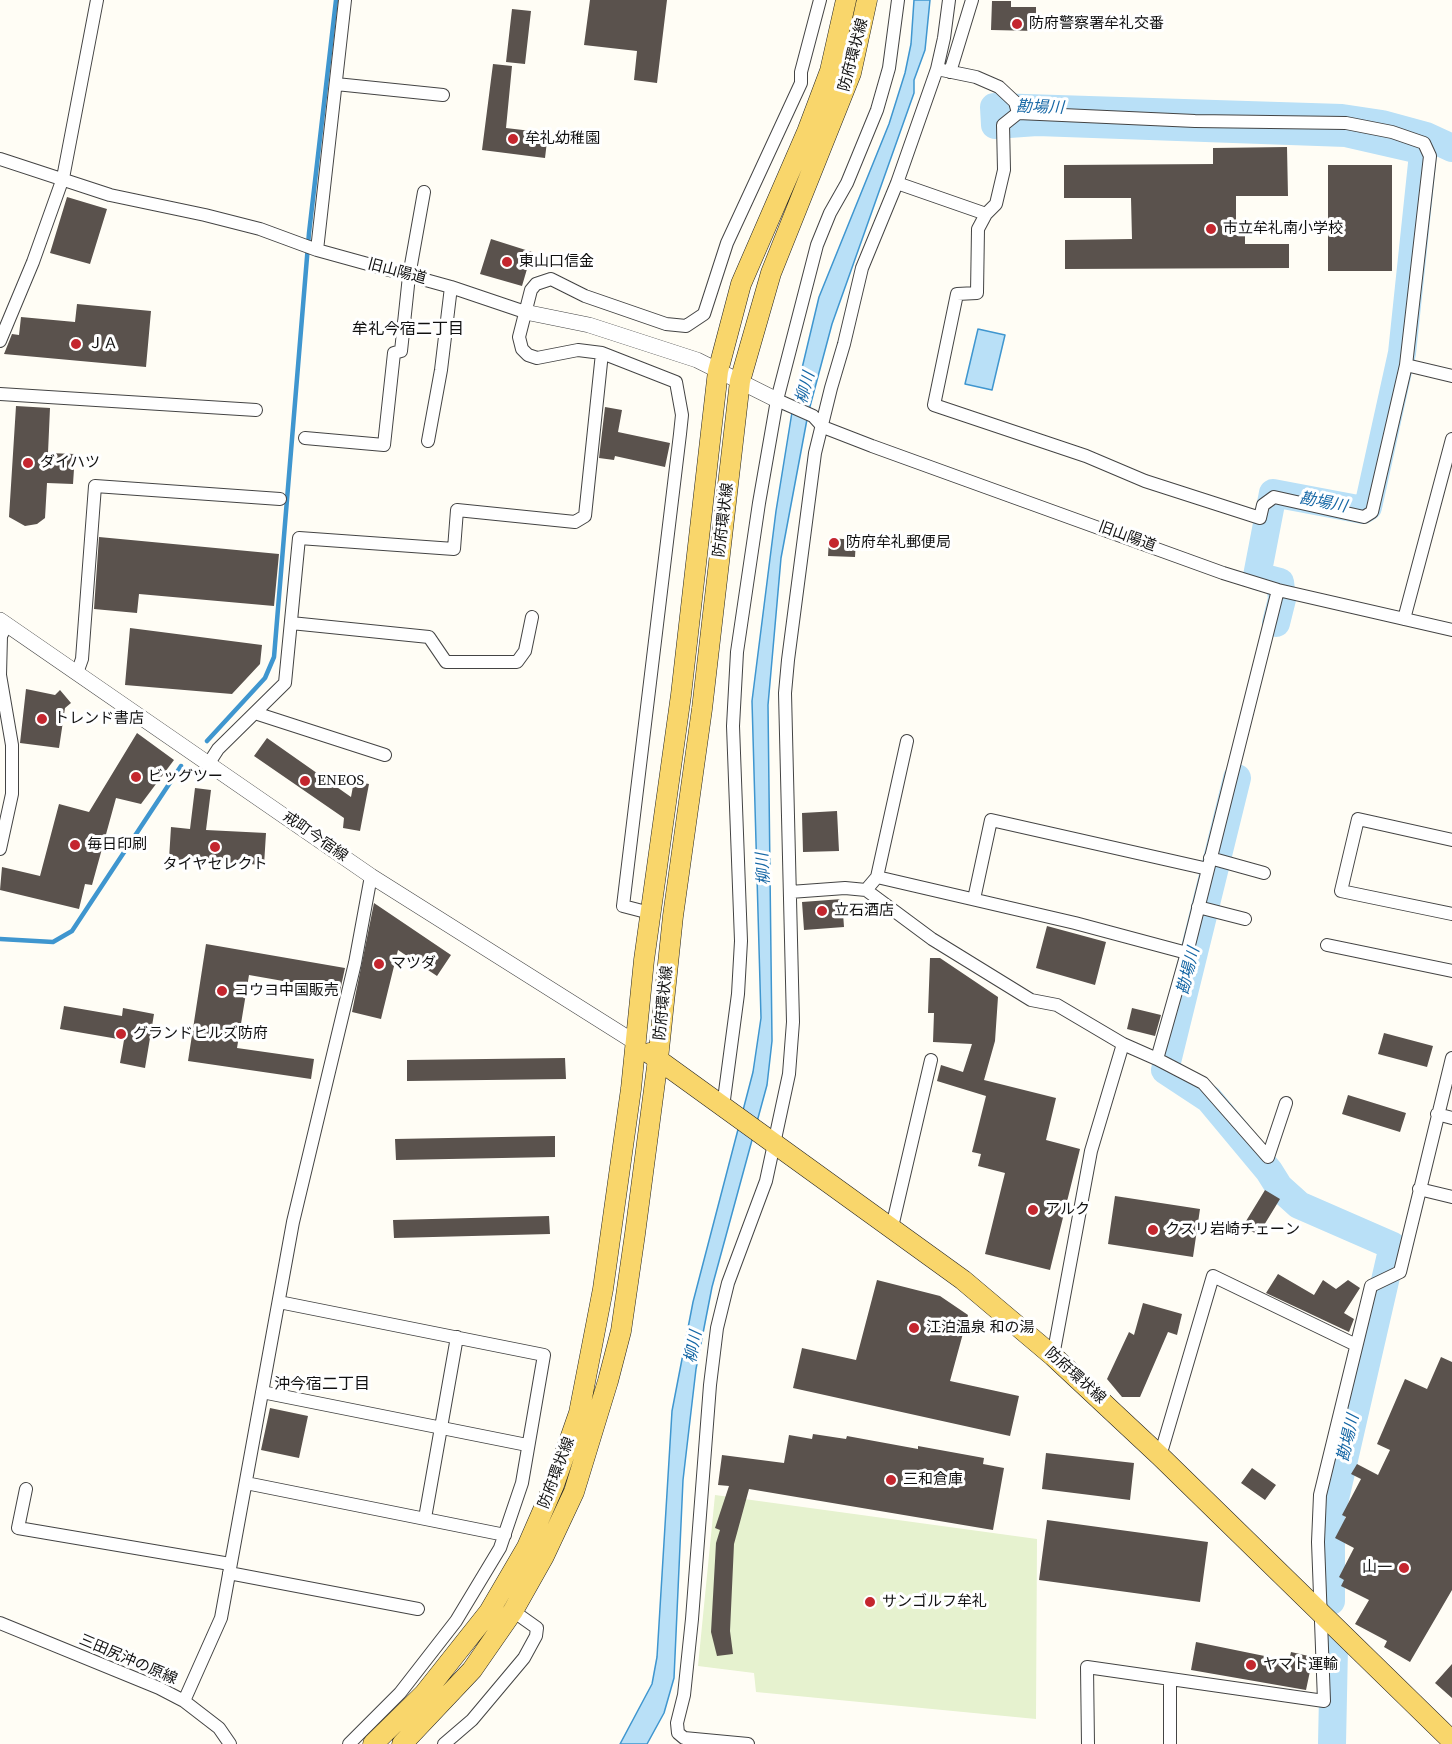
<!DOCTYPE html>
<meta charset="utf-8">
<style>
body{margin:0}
canvas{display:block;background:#fffdf5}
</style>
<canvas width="1452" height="1744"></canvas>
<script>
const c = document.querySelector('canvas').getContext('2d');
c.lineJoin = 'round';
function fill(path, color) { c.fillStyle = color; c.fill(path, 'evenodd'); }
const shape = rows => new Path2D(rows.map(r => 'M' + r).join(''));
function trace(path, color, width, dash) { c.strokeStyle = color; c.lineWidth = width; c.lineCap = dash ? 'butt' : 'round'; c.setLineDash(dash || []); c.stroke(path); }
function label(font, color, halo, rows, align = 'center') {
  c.font = font + ' "Source Serif 4","Noto Sans JP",serif'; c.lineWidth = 6; c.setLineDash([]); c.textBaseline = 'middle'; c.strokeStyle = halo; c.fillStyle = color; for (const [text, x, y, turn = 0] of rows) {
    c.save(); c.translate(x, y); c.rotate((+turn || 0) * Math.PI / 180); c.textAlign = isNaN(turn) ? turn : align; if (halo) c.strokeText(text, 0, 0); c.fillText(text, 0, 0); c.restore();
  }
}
fill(shape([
 [715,1495,1037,1539,1036,1719,756,1692,754,1673,698,1666]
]), '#e6f2cf');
const water = shape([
 [914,0,930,0,925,50,914,80,914,93,832,324,808,414,781,558,768,705,772,1041,767,1085,712,1287,696,1369,683,1480,674,1678,664,1713,647,1744,620,1744,652,1684,657,1657,672,1411,693,1302,753,1072,761,1018,752,701,776,511,793,406,819,297,889,124,905,73,911,44,914,0],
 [978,329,1005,335,992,390,965,384,978,329]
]);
fill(water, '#b9e0f7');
trace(water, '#3f96cf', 1.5);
trace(shape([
 [207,741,265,678,274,657,309,233,336,0],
 [0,939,53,942,72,931,181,766]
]), '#3f96cf', 4.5);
trace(shape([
 [1276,623,1282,599,1280,582,1257,576,1273,493,1363,510,1368,507,1402,353,1423,154,1416,149,1346,133,1037,122,995,125,994,107,1342,118,1382,124,1426,136,1452,148],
 [1237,778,1165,1070,1209,1099,1269,1171,1279,1187,1299,1205,1393,1246,1331,1516,1331,1601],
 [1332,1744,1334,1647]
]), '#b9e0f7', 28);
fill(shape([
 [590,0,667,0,657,83,634,80,637,51,584,45],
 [992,1,1011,1,1011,7,1036,7,1036,31,991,30],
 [512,9,531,11,525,64,506,62],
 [493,64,512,66,506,128,548,133,545,158,482,150],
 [1287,147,1288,196,1236,196,1236,232,1245,232,1245,244,1289,244,1289,268,1065,269,1065,240,1132,239,1131,198,1064,198,1064,165,1213,164,1213,148],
 [1328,165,1392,165,1392,271,1328,271],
 [67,197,107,209,90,264,50,253],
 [491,239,532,252,522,286,480,274],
 [77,304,151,311,146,367,4,354,12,334,19,335,21,317,75,322],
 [16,406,50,408,48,453,75,454,73,484,47,483,45,518,37,524,25,526,9,517],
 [605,407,622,410,618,432,670,443,665,467,615,456,614,460,599,458],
 [99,537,279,554,274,606,139,594,137,613,94,609],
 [829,538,856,540,855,557,828,556],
 [130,628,262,645,260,664,232,694,125,685],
 [26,689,55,695,60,690,71,703,65,708,59,748,20,743],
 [137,733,174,760,141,804,116,798,92,885,85,884,79,909,0,890,2,867,40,876,59,804,89,812],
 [267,738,351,797,354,781,369,784,360,831,343,828,344,818,254,756],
 [195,788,211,790,206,830,266,833,264,865,169,859,171,827,190,829],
 [837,811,839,851,803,852,802,813],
 [842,899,844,927,804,930,802,902],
 [374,903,451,955,437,976,398,950,381,1019,352,1012],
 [1047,926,1106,942,1095,985,1036,968],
 [206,944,345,968,340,991,249,975,237,1048,314,1059,311,1079,188,1061],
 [930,958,940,958,998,997,995,1041,984,1080,1056,1098,1046,1140,1080,1149,1050,1270,985,1254,1005,1173,978,1166,981,1154,972,1152,986,1096,937,1081,941,1065,963,1072,972,1044,933,1042,934,1013,928,1013],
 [64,1006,122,1016,123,1008,154,1014,145,1068,120,1063,124,1040,60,1029],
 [1132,1008,1161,1015,1155,1036,1127,1029],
 [1384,1033,1433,1046,1427,1067,1378,1054],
 [565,1058,566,1079,407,1081,407,1060],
 [1348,1095,1406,1113,1400,1132,1342,1114],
 [555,1136,555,1157,396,1160,395,1139],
 [1265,1190,1280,1199,1258,1235,1243,1226],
 [1115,1196,1200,1209,1193,1257,1108,1244],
 [549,1216,550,1234,394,1238,393,1220],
 [1278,1274,1314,1295,1323,1280,1336,1289,1348,1280,1360,1288,1344,1313,1354,1319,1349,1332,1266,1293],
 [877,1280,940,1296,968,1315,950,1381,1019,1396,1010,1436,793,1388,802,1348,856,1360],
 [1143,1303,1182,1314,1177,1335,1168,1332,1140,1397,1122,1397,1107,1379,1129,1332,1134,1335],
 [1441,1357,1452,1362,1452,1590,1410,1662,1384,1647,1387,1641,1355,1624,1369,1600,1341,1586,1344,1580,1339,1577,1354,1548,1335,1538,1346,1517,1342,1515,1361,1479,1351,1474,1357,1464,1378,1475,1390,1450,1377,1444,1405,1379,1427,1389],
 [270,1408,308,1416,299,1458,261,1450],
 [813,1434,846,1439,847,1436,918,1449,918,1446,984,1458,983,1464,1004,1468,993,1530,749,1489,734,1544,730,1631,733,1654,717,1656,711,1632,716,1543,720,1530,715,1528,729,1486,718,1485,722,1455,784,1463,789,1435,812,1439],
 [1046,1453,1134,1463,1130,1500,1042,1489],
 [1252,1468,1276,1485,1265,1500,1241,1483],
 [1047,1520,1208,1542,1200,1602,1039,1580],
 [1196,1642,1289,1661,1291,1652,1313,1657,1306,1690,1191,1670],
 [1452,1664,1452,1698,1435,1683]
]), '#5a524d');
const minor = shape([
 [937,69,976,77,999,87,1015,102,1018,113],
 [950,72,972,0],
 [336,84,443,95],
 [0,159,110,195,205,215,260,229,317,250,451,287,525,312],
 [897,183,986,214],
 [317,250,345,0],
 [0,341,33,262,63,178,97,0],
 [1406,365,1430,156,1424,143,1392,132,1346,123,1195,121,1018,113,1003,125,1004,170,996,204,986,214,978,229,977,293,957,294,934,405,1086,456,1145,481,1260,518,1263,505,1274,497,1364,517,1372,512,1406,365,1452,376],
 [0,394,256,410],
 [777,400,813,416,823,427,872,446,1223,573,1278,590,1452,630],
 [305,438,384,445,394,353,401,351,409,276,424,192],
 [428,441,441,370,451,287],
 [1404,619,1452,439],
 [291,623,429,637,446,662,517,662,525,651,532,617],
 [77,673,82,659,95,486,280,499],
 [255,713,385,755],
 [209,763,218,749,285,683,299,538,454,549,457,510,575,522,585,516,602,353],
 [1452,840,1358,819,1341,891,1452,914],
 [0,849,12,794,12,745,0,675,1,636,7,625],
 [1210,858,1264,873],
 [877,877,1075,923,1187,953],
 [866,890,932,939,1031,1000,1057,1005,1123,1044,1157,1059,1203,1083,1268,1157,1286,1103],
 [790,892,845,888,866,890,877,877,907,741],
 [974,899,991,820,1208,869],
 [1198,907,1245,919],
 [650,913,623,906,680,434,682,415,676,382,602,353,578,350,537,358,528,355,522,349,519,337,531,290,536,284,551,279,585,296,666,324,686,326,704,314,727,243,801,83,801,72,820,0],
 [1327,945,1452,971],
 [1157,1059,1187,953,1278,590],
 [723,1107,738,994,741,941,733,726,737,652,759,503,777,400,817,245,830,213,847,183,877,110,889,68,898,0],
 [1437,1114,1452,1118],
 [1419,1189,1452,1197],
 [892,1227,931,1060],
 [279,1302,544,1355,522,1483,500,1548,456,1621,400,1693,349,1744],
 [1053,1356,1091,1151,1123,1044],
 [262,1392,527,1445],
 [1160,1456,1213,1276,1356,1345],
 [246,1483,505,1535],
 [26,1489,18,1528,230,1564],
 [425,1518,457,1337],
 [229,1573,418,1609],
 [0,1623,159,1688,184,1701,219,1728,230,1744],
 [1170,1679,1170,1744],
 [184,1701,221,1618,293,1222,355,963,371,876],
 [444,1744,472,1720,524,1658,536,1636,537,1628,513,1611],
 [748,1744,684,1738,678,1733,677,1723,684,1695,692,1619,710,1385,717,1328,728,1283,766,1181,789,1074,793,1022,785,693,788,660,815,453,831,388,844,344,862,268,897,183,937,69,944,38,949,0],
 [1088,1744,1087,1667,1324,1701,1318,1542,1320,1495,1371,1286,1400,1272,1452,1058]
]);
const tertiary = shape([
 [525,312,589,325,697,360,777,400],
 [0,620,371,876,636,1043]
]);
const primary = shape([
 [649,1053,963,1280,1053,1356,1160,1456,1452,1741],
 [373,1744,424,1694,489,1612,527,1547,554,1485,579,1413,603,1289,631,1089,644,960,681,695,718,371,741,284,807,132,830,71,846,0],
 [402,1744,472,1670,513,1611,544,1556,574,1492,608,1381,621,1331,635,1234,658,1059,673,916,702,709,740,381,771,273,851,73,867,0]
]);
trace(minor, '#444', 14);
trace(tertiary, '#444', 16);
trace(primary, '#222', 21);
trace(minor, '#fff', 12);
trace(tertiary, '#fff', 15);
trace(primary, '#f9d66b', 20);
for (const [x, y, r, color] of [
 [1017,24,6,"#c4262e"],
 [513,139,6,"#c4262e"],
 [1211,229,6,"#c4262e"],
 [507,262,6,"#c4262e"],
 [76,344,6,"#c4262e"],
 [28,463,6,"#c4262e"],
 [834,543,6,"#c4262e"],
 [42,719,6,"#c4262e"],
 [136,777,6,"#c4262e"],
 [305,781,6,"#c4262e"],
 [75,845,6,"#c4262e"],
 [215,847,6,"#c4262e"],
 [822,911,6,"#c4262e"],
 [379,964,6,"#c4262e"],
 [222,991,6,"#c4262e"],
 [121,1034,6,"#c4262e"],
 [1033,1210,6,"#c4262e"],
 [1153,1230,6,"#c4262e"],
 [914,1328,6,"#c4262e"],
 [891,1480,6,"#c4262e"],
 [1404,1568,6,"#c4262e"],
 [870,1602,6,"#c4262e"],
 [1251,1665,6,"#c4262e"]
]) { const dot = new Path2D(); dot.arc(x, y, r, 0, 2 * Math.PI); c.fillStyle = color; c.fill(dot); trace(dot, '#fff', 2); }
label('15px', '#111', '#fff', [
 ["防府警察署牟礼交番",1029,24],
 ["牟礼幼稚園",525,139],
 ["市立牟礼南小学校",1223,229],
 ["東山口信金",519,262],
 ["ＪＡ",88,344],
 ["ダイハツ",40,463],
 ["防府牟礼郵便局",846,543],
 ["トレンド書店",54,719],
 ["ビッグツー",148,777],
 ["ENEOS",317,781],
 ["毎日印刷",87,845],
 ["タイヤセレクト",215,865,"center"],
 ["立石酒店",834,911],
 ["マツダ",391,964],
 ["コウヨ中国販売",234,991],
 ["グランドヒルズ防府",133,1034],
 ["アルク",1045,1210],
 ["クスリ岩崎チェーン",1165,1230],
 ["江泊温泉 和の湯",926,1328],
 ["三和倉庫",903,1480],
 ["山一",1392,1568,"right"],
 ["サンゴルフ牟礼",882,1602],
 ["ヤマト運輸",1263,1665]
], 'left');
label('15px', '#111', '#fff', [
 ["防府環状線",854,55,-75],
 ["旧山陽道",397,272,15],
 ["防府環状線",724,520,-83],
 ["旧山陽道",1127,537,20],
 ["戒町今宿線",315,837,35],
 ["防府環状線",664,1003,-84],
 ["防府環状線",1075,1376,42],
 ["防府環状線",557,1473,-69],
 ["三田尻沖の原線",128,1660,23]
]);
label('italic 16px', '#1768a6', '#fff', [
 ["勘場川",1040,108,2],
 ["柳川",806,388,-75],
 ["勘場川",1323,503,11],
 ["柳川",764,869,-93],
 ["勘場川",1189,971,-76],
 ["柳川",694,1347,-79],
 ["勘場川",1349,1438,-77]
]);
label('16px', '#111', '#fff', [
 ["牟礼今宿二丁目",408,330],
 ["沖今宿二丁目",322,1385]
]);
</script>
